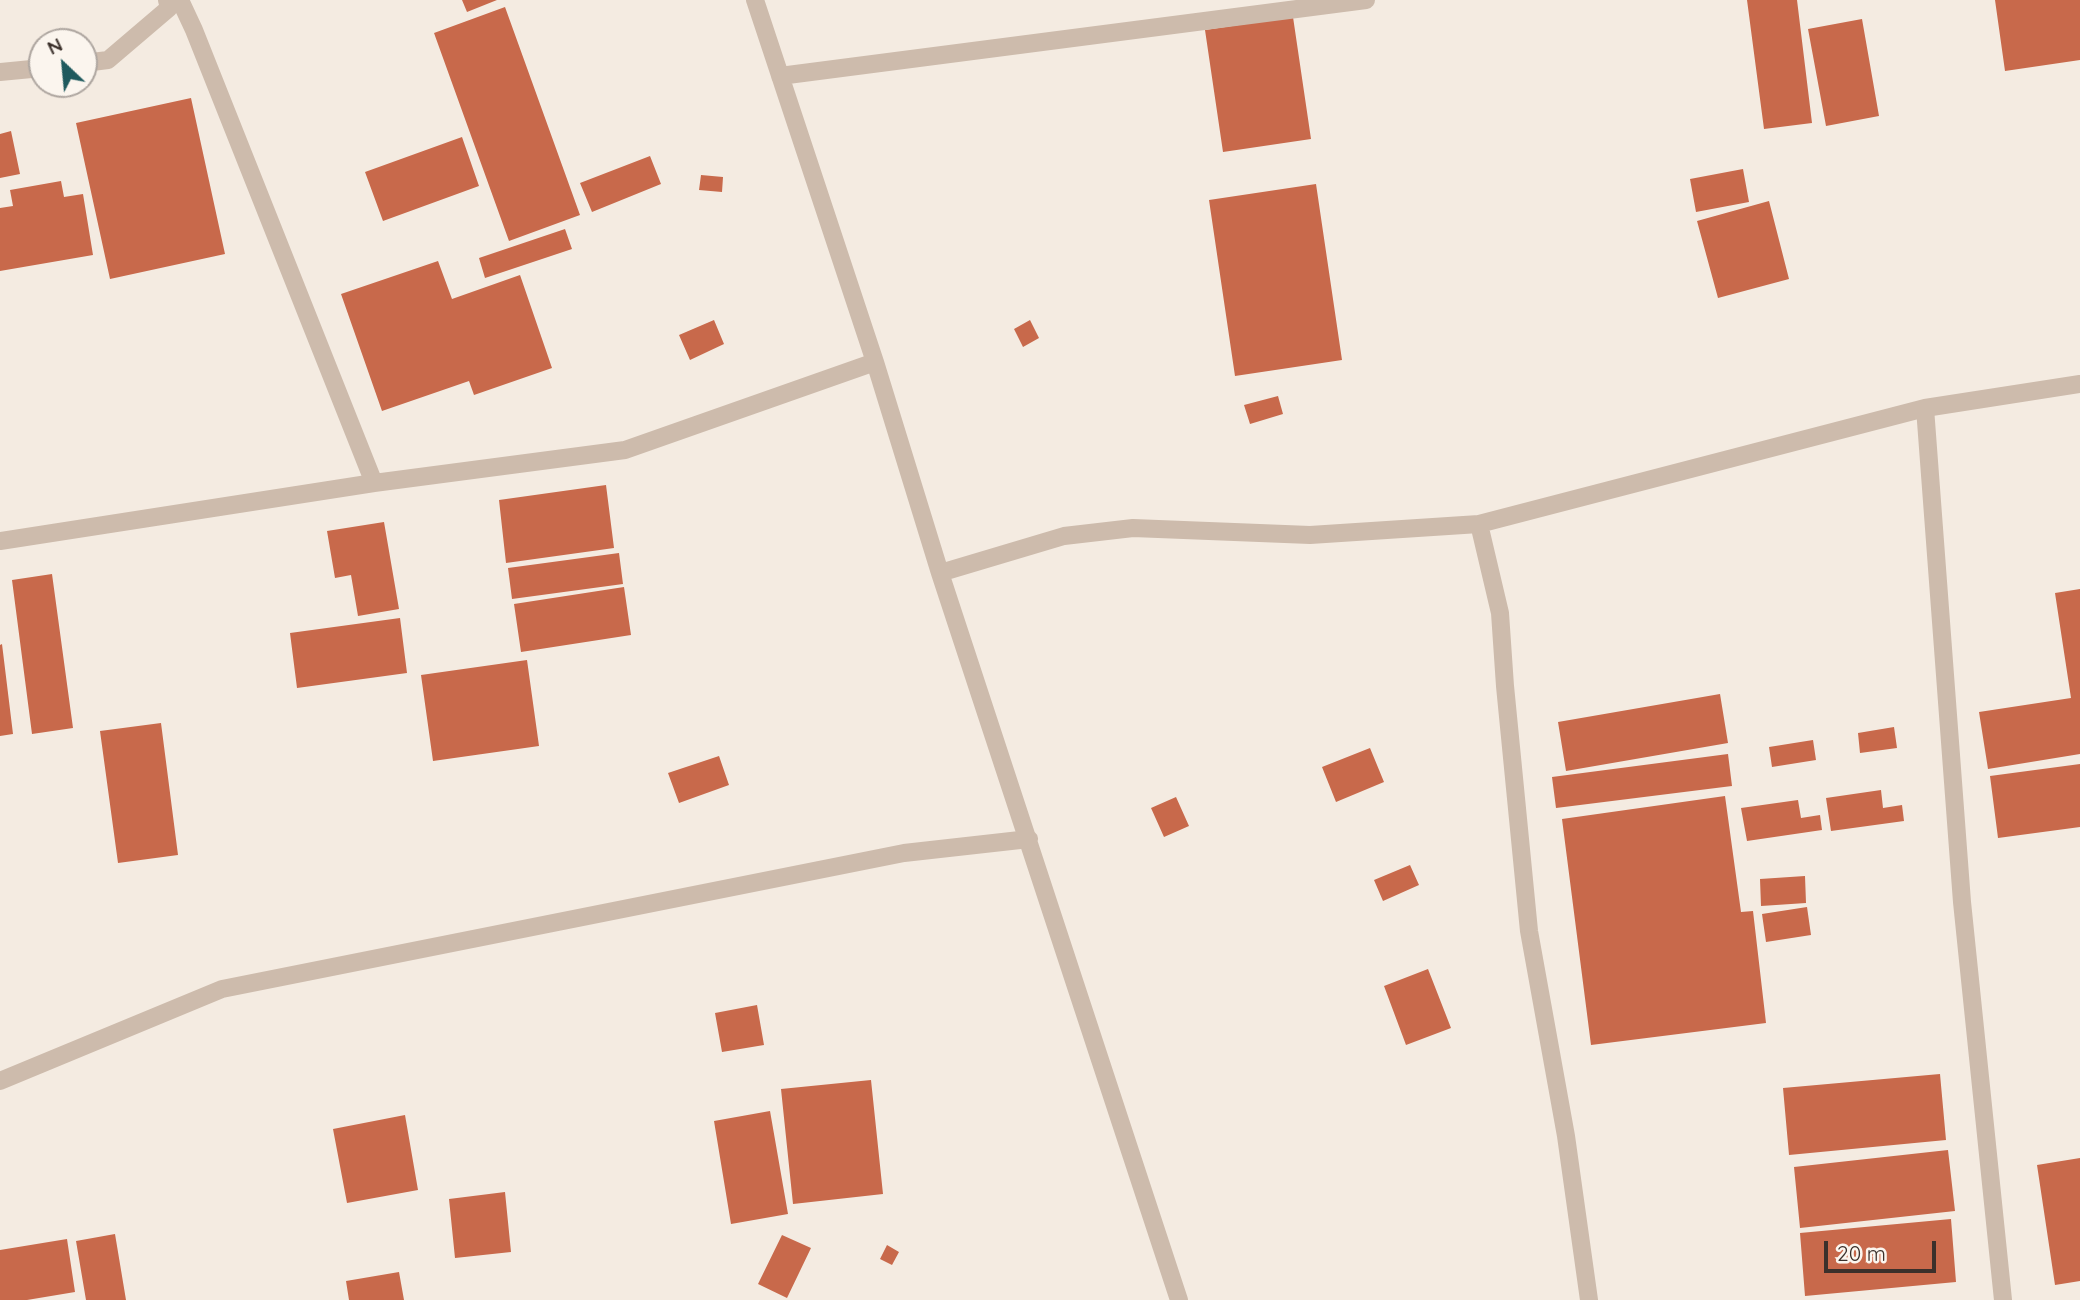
<!DOCTYPE html>
<style>
body{margin:0}
#map{position:relative;width:2080px;height:1300px;overflow:hidden;background:#f4ebe1;font-family:Quicksand,sans-serif}
canvas{display:block}
.north{position:absolute;left:28px;top:28px;width:70px;height:70px;box-sizing:border-box;background:#fbf5ee;border:2px solid #aea6a0;border-radius:50%;rotate:334deg;font-size:19px;font-weight:700;line-height:28px;text-align:center;color:#3b302b}
.north::after{content:'';display:block;margin:auto;width:24px;height:32px;background:#1f5a5e;clip-path:polygon(50% 0,100% 100%,50% 72%,0 100%)}
.scale{position:absolute;left:1824px;top:1241px;width:112px;height:32px;box-sizing:border-box;border:4px solid #3b302b;border-top:0;padding-left:9px;font-size:21px;line-height:24px;white-space:nowrap;color:#3b302b;-webkit-text-stroke:5px #fbf5ee;paint-order:stroke}
</style>
<div id="map">
<canvas width="2080" height="1300"></canvas>
<div class="north">N</div>
<div class="scale">20 m</div>
</div>
<script>
const c = document.querySelector('canvas').getContext('2d');
c.lineJoin = 'round';
function fill(path, color) { c.fillStyle = color; c.fill(path, 'evenodd'); }
const shape = rows => new Path2D(rows.map(r => 'M' + r).join(''));
function trace(path, color, width, dash) { c.strokeStyle = color; c.lineWidth = width; c.lineCap = dash ? 'butt' : 'round'; c.setLineDash(dash || []); c.stroke(path); }
fill(shape([
 [462,0,497,0,467,12],
 [1747,0,1797,0,1812,123,1764,129],
 [1995,0,2080,0,2080,60,2005,71],
 [505,7,580,215,509,241,434,33],
 [1293,17,1311,139,1223,152,1205,30],
 [1862,19,1879,116,1826,126,1808,29],
 [191,98,225,254,110,279,76,123],
 [11,131,20,174,0,178,0,134],
 [462,137,479,186,383,221,365,172],
 [650,156,661,184,592,212,580,183],
 [1743,169,1749,202,1696,212,1690,179],
 [701,175,723,177,722,192,699,190],
 [61,181,64,197,83,194,93,255,0,271,0,208,13,206,10,190],
 [1316,184,1342,360,1235,376,1209,200],
 [1769,201,1789,279,1718,298,1697,221],
 [565,229,572,249,485,278,479,258],
 [438,261,452,299,520,275,552,368,474,395,469,381,382,411,341,294],
 [714,320,724,344,690,360,679,335],
 [1030,320,1039,338,1023,347,1014,329],
 [1278,396,1283,414,1250,424,1244,405],
 [606,485,614,548,506,563,499,500],
 [384,522,399,609,358,616,351,575,335,578,327,531],
 [619,553,623,584,512,599,508,568],
 [52,574,73,728,32,734,12,580],
 [624,587,631,635,521,652,514,604],
 [2080,589,2080,754,1988,769,1979,712,2071,698,2055,593],
 [400,618,407,673,297,688,290,633],
 [2,644,13,734,0,736,0,645],
 [527,660,539,746,433,761,421,675],
 [1720,694,1728,743,1566,771,1558,722],
 [161,723,178,855,118,863,100,731],
 [1894,727,1897,748,1860,753,1858,733],
 [1813,740,1816,760,1772,767,1769,747],
 [1370,748,1384,782,1336,802,1322,767],
 [1728,754,1732,786,1556,808,1552,777],
 [719,756,729,785,679,803,668,773],
 [2080,764,2080,827,1998,838,1990,776],
 [1881,790,1883,808,1902,805,1904,821,1831,831,1826,798],
 [1725,796,1741,912,1753,911,1766,1023,1591,1045,1562,819],
 [1176,797,1189,826,1164,837,1151,808],
 [1798,800,1801,818,1820,815,1822,830,1747,841,1741,808],
 [1410,865,1419,885,1383,901,1374,880],
 [1805,876,1806,903,1761,906,1760,879],
 [1807,907,1811,935,1766,942,1762,914],
 [1428,969,1451,1028,1406,1045,1384,986],
 [757,1005,764,1045,722,1052,715,1013],
 [1940,1074,1946,1140,1789,1155,1783,1088],
 [871,1080,883,1194,793,1204,781,1089],
 [770,1111,788,1214,731,1224,714,1121],
 [405,1115,418,1190,347,1203,333,1129],
 [1948,1150,1955,1211,1800,1228,1794,1167],
 [2080,1158,2080,1281,2055,1285,2037,1165],
 [505,1192,511,1252,455,1258,449,1199],
 [1951,1219,1956,1282,1805,1296,1800,1233],
 [115,1234,126,1300,86,1300,76,1241],
 [782,1235,811,1248,787,1298,758,1284],
 [67,1239,75,1292,27,1300,0,1300,0,1250],
 [887,1245,899,1252,892,1265,880,1259],
 [399,1272,404,1300,349,1300,346,1281]
]), '#c8694b');
trace(shape([
 [180,0,194,30,374,483],
 [755,0,875,362,940,573,1179,1300],
 [84,63,108,60,169,8,167,0],
 [0,72,42,68],
 [780,76,1366,0],
 [1925,408,1962,902,2003,1300],
 [1479,524,1500,613,1505,686,1529,931,1566,1136,1589,1300],
 [0,541,374,483,625,450,875,362],
 [940,573,1064,536,1133,528,1310,535,1479,524,1925,408,2080,384],
 [0,1081,222,989,904,853,1029,839]
]), '#cdbbac', 18);
</script>
